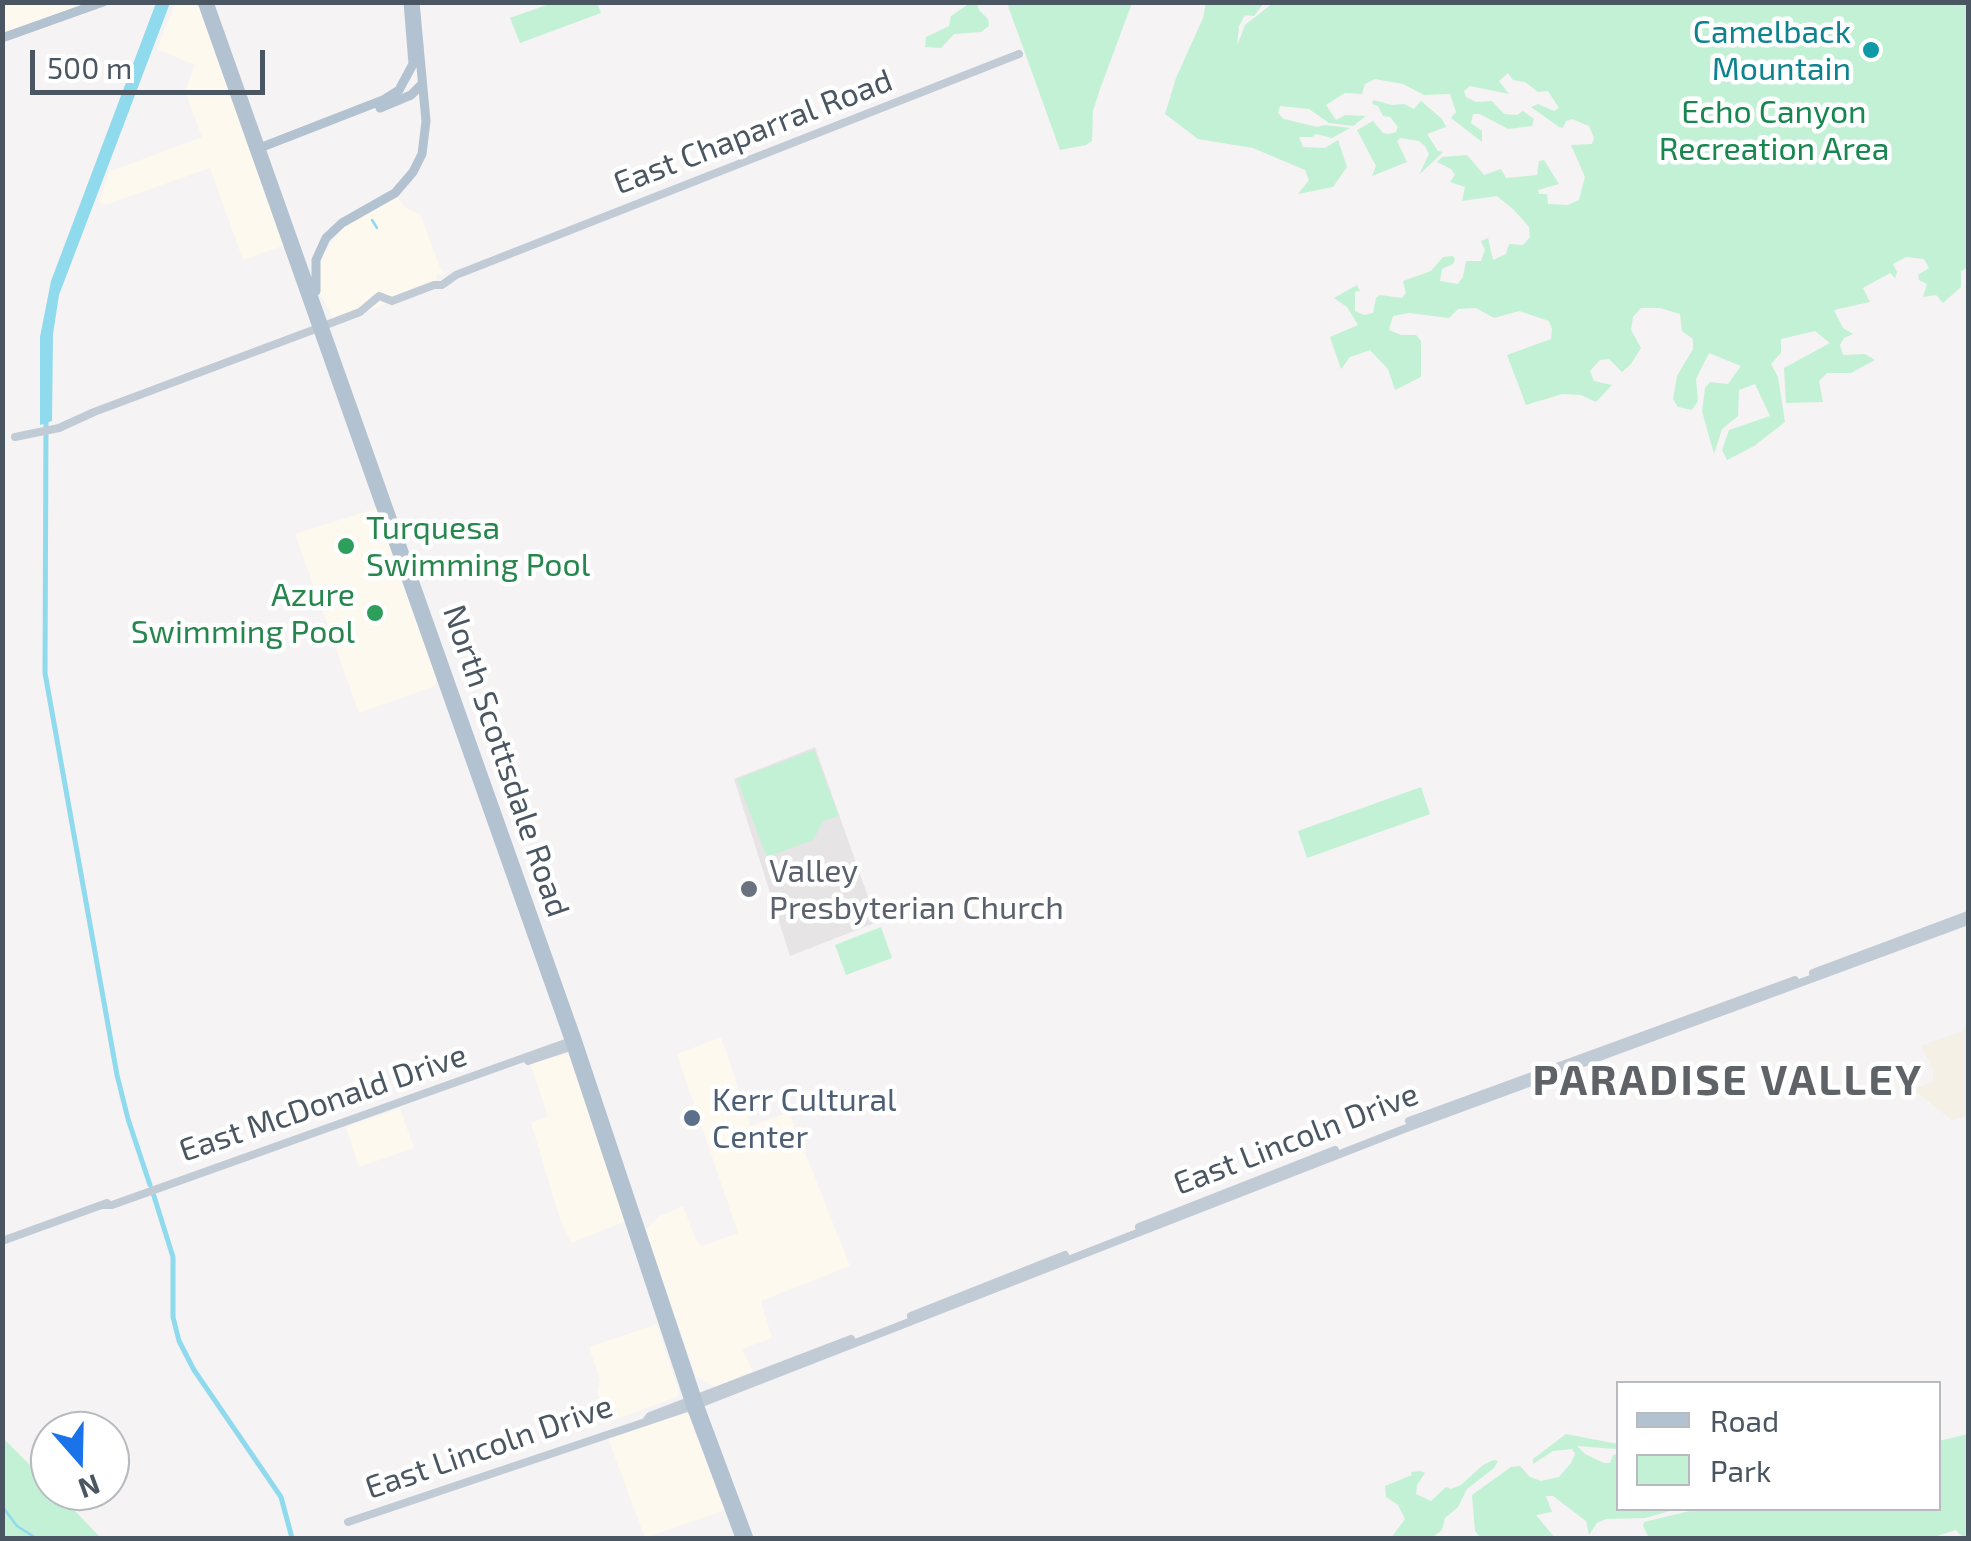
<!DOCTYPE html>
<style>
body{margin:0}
#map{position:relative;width:1971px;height:1541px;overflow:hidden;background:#f5f3f3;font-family:"Exo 2",sans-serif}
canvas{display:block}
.frame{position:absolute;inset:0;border:5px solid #4a5661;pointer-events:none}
.legend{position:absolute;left:1616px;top:1381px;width:325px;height:130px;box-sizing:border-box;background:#fff;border:2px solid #b7bbc0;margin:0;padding:12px 18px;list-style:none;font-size:30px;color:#4a5661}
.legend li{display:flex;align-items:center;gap:20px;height:50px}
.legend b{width:50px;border:2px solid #b7bbc0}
.north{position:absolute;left:30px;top:1411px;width:100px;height:100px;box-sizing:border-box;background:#fff;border:2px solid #b7bbc0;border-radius:50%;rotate:160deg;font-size:28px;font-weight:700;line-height:40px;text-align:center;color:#4a5661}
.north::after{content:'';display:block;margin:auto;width:35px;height:45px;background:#1a73e8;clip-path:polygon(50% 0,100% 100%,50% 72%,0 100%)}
.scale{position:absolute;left:30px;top:50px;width:235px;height:45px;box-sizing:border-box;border:5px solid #4a5661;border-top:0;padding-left:12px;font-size:30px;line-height:35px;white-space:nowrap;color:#4a5661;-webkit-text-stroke:8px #fff;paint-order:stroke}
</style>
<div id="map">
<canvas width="1971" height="1541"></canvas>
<div class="frame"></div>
<ul class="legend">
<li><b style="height:12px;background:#b3c2d1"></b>Road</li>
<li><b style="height:28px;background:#c3f1d5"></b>Park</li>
</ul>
<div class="north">N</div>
<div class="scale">500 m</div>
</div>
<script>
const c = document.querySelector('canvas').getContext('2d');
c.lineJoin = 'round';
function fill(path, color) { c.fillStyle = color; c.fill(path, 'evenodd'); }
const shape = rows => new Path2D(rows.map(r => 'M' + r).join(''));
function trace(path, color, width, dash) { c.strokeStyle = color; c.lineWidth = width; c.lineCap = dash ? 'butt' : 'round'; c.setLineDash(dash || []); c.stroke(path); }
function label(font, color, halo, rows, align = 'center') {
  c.font = font + ' "Exo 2",sans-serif'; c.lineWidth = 9; c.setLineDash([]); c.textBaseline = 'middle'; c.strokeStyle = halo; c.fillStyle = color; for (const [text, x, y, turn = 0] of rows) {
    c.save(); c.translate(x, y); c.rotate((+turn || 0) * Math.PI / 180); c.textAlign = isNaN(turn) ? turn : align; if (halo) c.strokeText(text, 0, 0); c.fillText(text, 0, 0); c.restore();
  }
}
fill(shape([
 [3,2,88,2,88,3,3,33],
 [175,3,197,3,285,245,243,260,210,168,105,205,99,202,109,172,202,137,185,91,195,65,157,49],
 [396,196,407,209,420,214,440,267,446,274,437,275,435,283,336,325,317,287,320,259,345,224],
 [377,508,437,678,435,686,359,713,295,534],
 [721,1037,751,1126,789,1112,850,1266,761,1301,772,1338,742,1349,753,1371,715,1387,696,1376,645,1229,660,1216,683,1206,696,1240,702,1246,738,1233,677,1054],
 [566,1054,570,1056,626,1221,571,1243,560,1219,531,1123,548,1116,530,1063],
 [400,1108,414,1148,359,1167,346,1127],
 [657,1324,679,1392,677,1397,608,1422,597,1392,600,1379,589,1347],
 [685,1413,689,1415,725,1510,645,1538,608,1438]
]), '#fdf9ef');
fill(shape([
 [815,747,877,922,790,956,734,779]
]), '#e6e4e5');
fill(shape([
 [552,3,597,3,601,13,520,43,510,18],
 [970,3,977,3,979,10,988,19,989,26,981,32,954,34,941,48,925,47,926,37,949,26,951,16],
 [1007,3,1132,3,1100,89,1093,111,1092,141,1086,145,1060,150],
 [1206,3,1264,3,1254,16,1245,15,1239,26,1237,46,1245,25,1273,3,1968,3,1968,267,1961,271,1961,287,1943,303,1936,295,1923,297,1927,284,1919,280,1918,275,1929,268,1924,259,1906,257,1893,264,1897,272,1895,278,1890,273,1863,288,1870,302,1834,310,1843,328,1853,334,1844,338,1840,345,1843,355,1865,354,1875,360,1851,373,1827,373,1819,381,1823,402,1786,403,1784,368,1830,343,1815,331,1781,339,1781,353,1771,364,1778,377,1785,422,1754,446,1727,460,1722,450,1729,430,1770,416,1755,384,1739,390,1738,416,1722,429,1714,454,1702,411,1705,388,1710,382,1728,384,1741,366,1709,353,1696,379,1698,401,1692,410,1678,407,1673,399,1677,376,1693,349,1693,339,1682,331,1680,314,1660,308,1641,308,1633,317,1631,330,1641,348,1631,364,1622,372,1609,359,1600,360,1590,371,1594,381,1612,385,1596,402,1581,395,1562,394,1526,405,1507,355,1551,339,1552,329,1549,321,1519,311,1494,318,1476,308,1458,309,1449,318,1409,313,1393,316,1389,330,1401,335,1416,335,1421,341,1421,377,1395,390,1388,369,1370,350,1350,357,1341,369,1330,337,1358,325,1347,307,1334,298,1357,285,1360,291,1355,292,1355,311,1364,315,1373,313,1376,298,1380,295,1402,298,1406,293,1403,281,1431,271,1443,257,1453,256,1455,259,1453,264,1442,269,1440,281,1458,284,1463,277,1466,261,1481,261,1485,250,1481,241,1488,238,1493,260,1506,254,1509,244,1523,245,1530,237,1529,227,1514,210,1497,196,1462,201,1465,187,1450,182,1455,175,1451,169,1437,162,1442,157,1467,155,1484,175,1501,169,1506,178,1537,175,1539,161,1544,160,1559,184,1538,190,1539,194,1547,194,1548,204,1568,205,1579,200,1585,177,1571,145,1592,144,1594,138,1589,126,1572,119,1566,121,1563,128,1559,127,1531,107,1538,104,1554,111,1559,108,1548,91,1538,92,1525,82,1513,80,1508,73,1499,81,1509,94,1470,86,1464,91,1466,97,1476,102,1492,101,1504,114,1517,115,1523,111,1534,119,1532,126,1508,129,1480,114,1473,114,1471,123,1482,131,1482,142,1451,118,1456,112,1450,94,1424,95,1403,84,1375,79,1365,84,1362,94,1345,93,1326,105,1336,120,1345,115,1366,116,1353,126,1329,123,1309,109,1280,106,1278,113,1284,119,1317,127,1325,125,1350,128,1332,138,1316,134,1312,137,1299,137,1303,147,1325,148,1338,140,1347,167,1333,187,1298,194,1309,180,1305,170,1253,148,1198,139,1165,114,1176,78,1203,18],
 [1373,100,1392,105,1404,104,1414,109,1421,101,1442,119,1446,127,1427,134,1438,151,1443,152,1419,175,1429,154,1425,146,1419,141,1400,138,1397,141,1407,162,1372,176,1376,166,1357,130,1373,121,1383,133,1389,134,1396,132,1398,127,1390,117,1383,116,1378,106,1372,104],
 [814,750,839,816,823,821,813,840,767,857,737,779],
 [1421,787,1430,814,1307,858,1298,831],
 [881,927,892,958,846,975,835,945],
 [1566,1434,1618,1444,1616,1449,1577,1446,1585,1454,1604,1463,1610,1463,1613,1455,1618,1454,1618,1508,1677,1509,1645,1518,1606,1519,1597,1523,1589,1535,1586,1521,1553,1496,1546,1496,1552,1512,1536,1515,1555,1538,1481,1538,1475,1531,1472,1495,1511,1467,1520,1466,1530,1477,1541,1481,1559,1477,1571,1463,1575,1454,1572,1449,1553,1451,1533,1464,1533,1459],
 [1968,1434,1968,1538,1963,1538,1956,1530,1931,1538,1649,1538,1643,1526,1644,1522,1698,1509,1938,1508,1939,1441],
 [3,1438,50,1485,50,1491,56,1491,101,1538,3,1538],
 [1494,1460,1498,1461,1494,1468,1467,1489,1458,1507,1445,1518,1442,1530,1434,1536,1437,1538,1391,1538,1405,1519,1398,1505,1386,1497,1385,1486,1412,1475,1411,1472,1421,1471,1425,1473,1417,1485,1416,1494,1431,1501,1446,1487,1451,1489,1461,1485,1483,1465]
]), '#c3f1d5');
fill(shape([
 [1967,1019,1968,1118,1965,1116,1952,1120,1912,1089,1933,1082,1933,1070,1921,1046,1963,1031]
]), '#f5f0e5');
fill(shape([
 [156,3,170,3,59,295,53,334,52,421,40,425,40,337,51,281]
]), '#90daee');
trace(shape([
 [372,220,377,228],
 [2,1506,17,1526,36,1538]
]), '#90daee', 2.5);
trace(shape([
 [46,419,45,673,117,1075,128,1119,150,1185],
 [153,1193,173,1257,173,1317,179,1341,194,1370,281,1497,292,1538]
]), '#90daee', 5);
trace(shape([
 [15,437,59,428,94,412,313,330,360,312,379,296,392,301,434,285,442,285,456,275,1019,54],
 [1813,973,1968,915],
 [528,1061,576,1045],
 [1409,1121,1795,980],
 [103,1205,112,1205,574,1040],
 [1139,1227,1335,1150],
 [2,1241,107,1203],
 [911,1316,1065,1255],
 [647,1420,650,1416,851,1339],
 [348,1522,699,1404,1404,1129,1968,921]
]), '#c1cbd6', 8);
trace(shape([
 [202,2,568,1037,691,1407,740,1538],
 [209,2,577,1039,699,1404,749,1538],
 [2,38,103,2],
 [380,108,411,95,422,84],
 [257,149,383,100,399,90,413,64,408,2],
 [316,291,316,260,326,238,342,223,395,193,413,172,422,154,426,121,415,2]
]), '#b3c2d1', 9);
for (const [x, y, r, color] of [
 [1871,50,10,"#0f9aa8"],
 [346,546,10,"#2e9e5b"],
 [375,613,10,"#2e9e5b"],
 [749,889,10,"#6b7280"],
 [692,1118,10,"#5c6f8a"]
]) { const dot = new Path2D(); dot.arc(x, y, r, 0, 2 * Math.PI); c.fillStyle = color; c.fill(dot); trace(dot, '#fff', 4); }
label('32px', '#0d838f', '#fff', [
 ["Camelback",1851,32],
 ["Mountain",1851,69]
], 'right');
label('32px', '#17864f', '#fff', [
 ["Echo Canyon",1774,112],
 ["Recreation Area",1774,149]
]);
label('32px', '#4a5661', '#fff', [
 ["East Chaparral Road",753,132,-21],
 ["North Scottsdale Road",506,761,71],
 ["East McDonald Drive",323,1103,-19],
 ["East Lincoln Drive",1296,1139,-21],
 ["East Lincoln Drive",489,1447,-19]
]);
label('32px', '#27864d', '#fff', [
 ["Turquesa",366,528],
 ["Swimming Pool",366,565],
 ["Azure",355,595,"right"],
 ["Swimming Pool",355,632,"right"]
], 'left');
label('32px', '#5b616d', '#fff', [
 ["Valley",769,871],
 ["Presbyterian Church",769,908]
], 'left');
label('32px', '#4e5e75', '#fff', [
 ["Kerr Cultural",712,1100],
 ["Center",712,1137]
], 'left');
c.letterSpacing = '2.5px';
label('bold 42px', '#5f6368', '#fff', [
 ["PARADISE VALLEY",1728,1081]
]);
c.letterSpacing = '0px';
</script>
